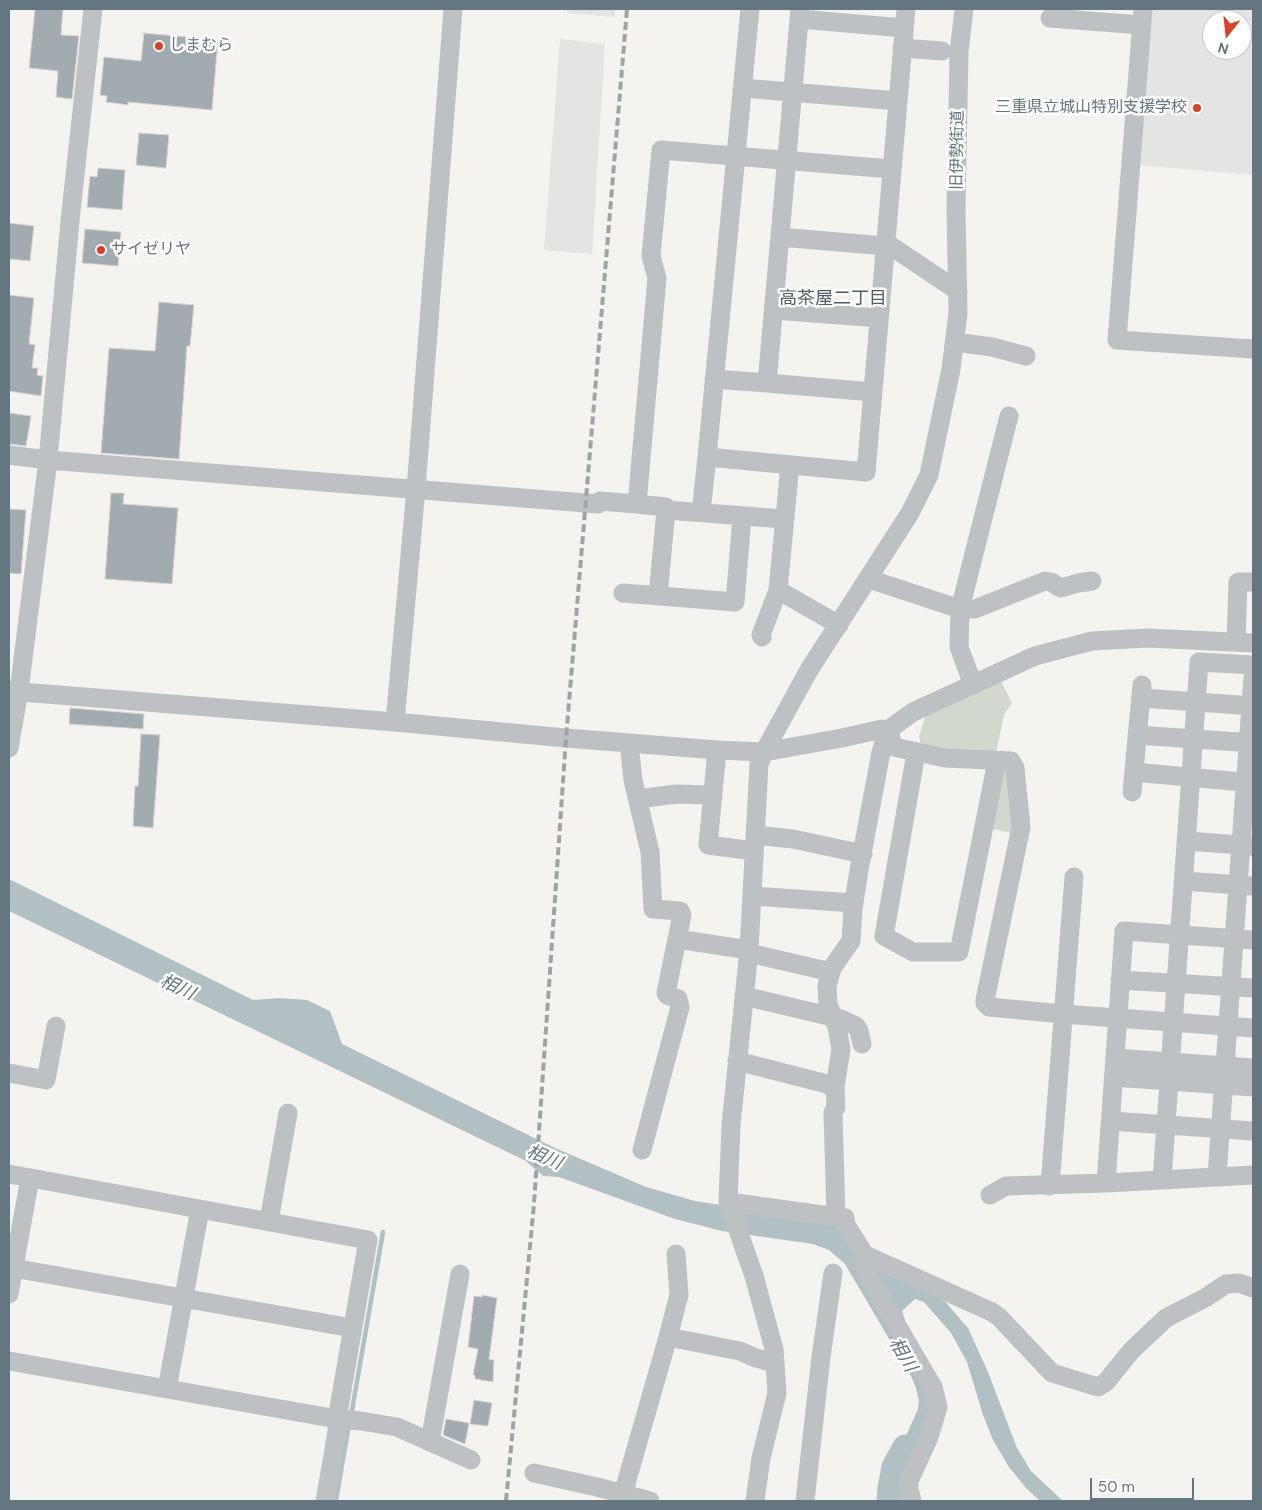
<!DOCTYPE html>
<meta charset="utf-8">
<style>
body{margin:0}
#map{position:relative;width:1262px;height:1510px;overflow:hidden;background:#f4f3ef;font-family:"DM Sans",sans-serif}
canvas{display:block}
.frame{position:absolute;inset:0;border:10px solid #64767f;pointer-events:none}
.north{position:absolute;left:1202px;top:10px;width:50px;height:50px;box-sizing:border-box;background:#fff;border:1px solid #c1c8cc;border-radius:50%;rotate:196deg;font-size:14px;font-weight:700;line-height:20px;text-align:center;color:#64767f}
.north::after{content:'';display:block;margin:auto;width:18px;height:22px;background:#db4028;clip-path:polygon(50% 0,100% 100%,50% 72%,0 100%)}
.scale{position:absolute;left:1090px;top:1478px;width:104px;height:22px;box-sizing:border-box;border:2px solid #64767f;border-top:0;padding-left:6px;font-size:15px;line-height:18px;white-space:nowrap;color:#64767f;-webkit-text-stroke:4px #fff;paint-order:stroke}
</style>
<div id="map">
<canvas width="1262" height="1510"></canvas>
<div class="frame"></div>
<div class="north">N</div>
<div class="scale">50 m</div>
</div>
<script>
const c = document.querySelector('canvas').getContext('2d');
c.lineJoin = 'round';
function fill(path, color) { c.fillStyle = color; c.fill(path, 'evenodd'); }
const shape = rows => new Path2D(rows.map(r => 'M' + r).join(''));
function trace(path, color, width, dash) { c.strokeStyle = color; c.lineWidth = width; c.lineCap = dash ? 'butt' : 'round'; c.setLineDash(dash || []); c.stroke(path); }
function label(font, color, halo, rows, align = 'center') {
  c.font = font + ' "DM Sans","Noto Sans JP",sans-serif'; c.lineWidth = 5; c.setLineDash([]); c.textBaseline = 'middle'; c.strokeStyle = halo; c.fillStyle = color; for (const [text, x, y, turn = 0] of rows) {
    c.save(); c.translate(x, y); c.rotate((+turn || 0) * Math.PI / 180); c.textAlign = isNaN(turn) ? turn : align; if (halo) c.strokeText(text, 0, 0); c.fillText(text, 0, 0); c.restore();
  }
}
fill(shape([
 [567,9,615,9,615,17,567,13],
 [1149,9,1253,9,1253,175,1137,165],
 [1212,20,1242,20,1242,50,1212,50],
 [560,39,605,44,592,254,544,250]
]), '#e4e5e3');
fill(shape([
 [1001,681,1012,703,1004,715,995,757,922,751,919,736,925,717],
 [1007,765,1017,834,988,828,999,767]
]), '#d3d8cf');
fill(shape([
 [9,879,253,1000,279,998,307,1000,330,1011,342,1044,555,1148,646,1187,695,1201,839,1223,875,1252,942,1298,968,1328,988,1372,1017,1448,1031,1471,1063,1501,1040,1501,1026,1488,1009,1467,993,1440,983,1415,967,1362,951,1333,924,1302,915,1299,902,1311,905,1320,898,1338,929,1398,930,1413,907,1466,898,1482,895,1501,891,1501,892,1467,918,1409,919,1401,916,1388,911,1376,845,1264,829,1250,813,1244,722,1231,675,1219,559,1177,543,1176,526,1161,9,911]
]), '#b1c0c3');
trace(shape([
 [351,1416,383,1232],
 [336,1501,349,1424]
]), '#b1c0c3', 4.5);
trace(shape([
 [889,1501,890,1488,894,1467,905,1447]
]), '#b1c0c3', 25);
const building = shape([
 [35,9,63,9,61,35,79,36,72,99,56,97,58,71,29,68,35,9],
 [144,33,218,40,212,110,128,102,128,105,106,102,107,96,100,95,104,57,141,61,144,33],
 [139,133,169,135,166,168,136,165,139,133],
 [98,168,125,170,122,210,87,207,90,176,97,177,98,168],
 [9,223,34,226,30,261,9,259,9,223],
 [85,229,121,232,118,266,82,263,85,229],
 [9,295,34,298,29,344,35,345,32,368,38,368,37,375,43,376,41,396,9,391,9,295],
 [159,302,194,305,190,346,187,346,179,459,101,453,109,348,155,351,159,302],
 [9,413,31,416,26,446,9,444,9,413],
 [111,493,124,493,123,504,178,508,172,584,105,579,111,493],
 [9,509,26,510,21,574,9,573,9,509],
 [70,708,144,714,143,729,69,724,70,708],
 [141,734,160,735,153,828,133,826,135,786,138,786,141,734],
 [482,1295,497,1298,489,1359,494,1360,493,1382,475,1379,475,1375,473,1375,478,1349,468,1347,474,1296,482,1297,482,1295],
 [474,1400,492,1403,488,1426,470,1424,474,1400],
 [446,1419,469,1423,465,1444,443,1435,446,1419]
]);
fill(building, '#a2abaf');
trace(building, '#d5d4d2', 1);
trace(shape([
 [750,9,707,457,866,472,906,9],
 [1143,9,1117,340,1253,349],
 [1050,18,1141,25],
 [799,19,904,28],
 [902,48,942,51],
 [743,88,898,101],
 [780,237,885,246],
 [885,242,958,291],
 [774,310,879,318],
 [955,342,992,347,1026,356],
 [714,379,767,383,800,9],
 [767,383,873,392],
 [1009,416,960,609,975,609,1045,581,1051,582,1061,588,1078,583,1092,581],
 [9,455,48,460,598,504,600,501,637,504,666,507,666,510,784,519],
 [637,504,657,278,651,256,661,150,891,169],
 [701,512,707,457],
 [869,579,960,609,959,647,973,685],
 [778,590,839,625],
 [623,593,735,602,742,517],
 [658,596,666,510],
 [762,637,761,635,778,590,790,465],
 [1236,642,1238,582,1253,582],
 [9,691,395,722,566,738,717,750,764,752,842,738,882,729,888,730,913,712,1035,656,1092,641,1148,638,1253,643],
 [1141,698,1253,706],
 [395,722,416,489,453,9],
 [888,730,894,747,945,758,1011,761,1015,768,1021,827,985,1000,985,1003,989,1007,1063,1014,1253,1028],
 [1137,735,1253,743],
 [629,743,633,780,650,852,653,909,680,911,682,915,666,993,667,995,678,999,680,1007,642,1150],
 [9,748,19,691,48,460,70,221,93,9],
 [717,750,708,845,754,851],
 [916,753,884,936,913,952,959,952,997,761],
 [1134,772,1253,783],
 [1132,792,1142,685],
 [638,799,676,794,712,795],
 [755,835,793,839,863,854],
 [1187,841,1253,846],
 [1184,881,1253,886],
 [753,896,854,903],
 [677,939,749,950],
 [749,953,831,972],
 [1120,980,1253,988],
 [744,996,841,1019,856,1026,859,1031,862,1044],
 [1115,1058,1253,1068],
 [737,1061,827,1084,835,1090],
 [9,1073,46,1080,56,1026],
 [1114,1077,1253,1087],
 [1111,1121,1253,1131],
 [9,1174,368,1240,337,1419,337,1432,325,1501],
 [1217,1176,1253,678],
 [1162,1180,1199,662,1253,665],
 [1106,1183,1124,931,1253,940],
 [1050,1186,1074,877],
 [990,1195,1006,1186,1106,1183,1253,1175],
 [728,1202,845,1218,846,1225,865,1255,992,1312,999,1317,1052,1373,1098,1387,1106,1382,1132,1350,1166,1318,1205,1298,1226,1284,1239,1283,1253,1288],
 [836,1216,833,1113,836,1107,835,1087,841,1049,837,1027,828,1004,827,986,832,968,851,941,853,909,859,870,881,752,888,730],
 [269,1221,288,1113],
 [865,1255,864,1265,875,1288,933,1387,938,1407,929,1437,909,1481,909,1489,912,1501],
 [13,1268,352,1328],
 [9,1294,30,1178],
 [668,1337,679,1295,676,1254],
 [9,1361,337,1419,361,1421,397,1427,471,1460],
 [167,1389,200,1209],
 [430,1442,460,1274],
 [534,1473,597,1487,650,1501],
 [621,1501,668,1337,740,1351,756,1358,775,1363],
 [755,1501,761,1458,777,1393,775,1363,774,1349,754,1276,728,1202,731,1125,749,950,759,764,764,752,809,670,910,513,929,475,951,369,958,313,956,211,959,52,964,9],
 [805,1501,821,1357,833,1273]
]), '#bdc1c4', 19);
trace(shape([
 [506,1501,534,1204,566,738,627,9]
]), '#9ca4a8', 4, [8, 4]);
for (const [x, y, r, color] of [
 [159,46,5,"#db4028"],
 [1197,108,5,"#db4028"],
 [101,250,5,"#db4028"]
]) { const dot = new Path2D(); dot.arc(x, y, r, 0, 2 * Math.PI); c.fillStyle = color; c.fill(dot); trace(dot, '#fff', 2); }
label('16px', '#64767f', '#fff', [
 ["しまむら",169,46],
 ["三重県立城山特別支援学校",1187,108,"right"],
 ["サイゼリヤ",111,250]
], 'left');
label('16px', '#64767f', '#fff', [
 ["旧伊勢街道",958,150,-89]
]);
label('18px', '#515e65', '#fff', [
 ["高茶屋二丁目",833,299]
]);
label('italic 18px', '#5f787d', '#fff', [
 ["相川",177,988,25],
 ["相川",544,1158,23],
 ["相川",902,1355,59]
]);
</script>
